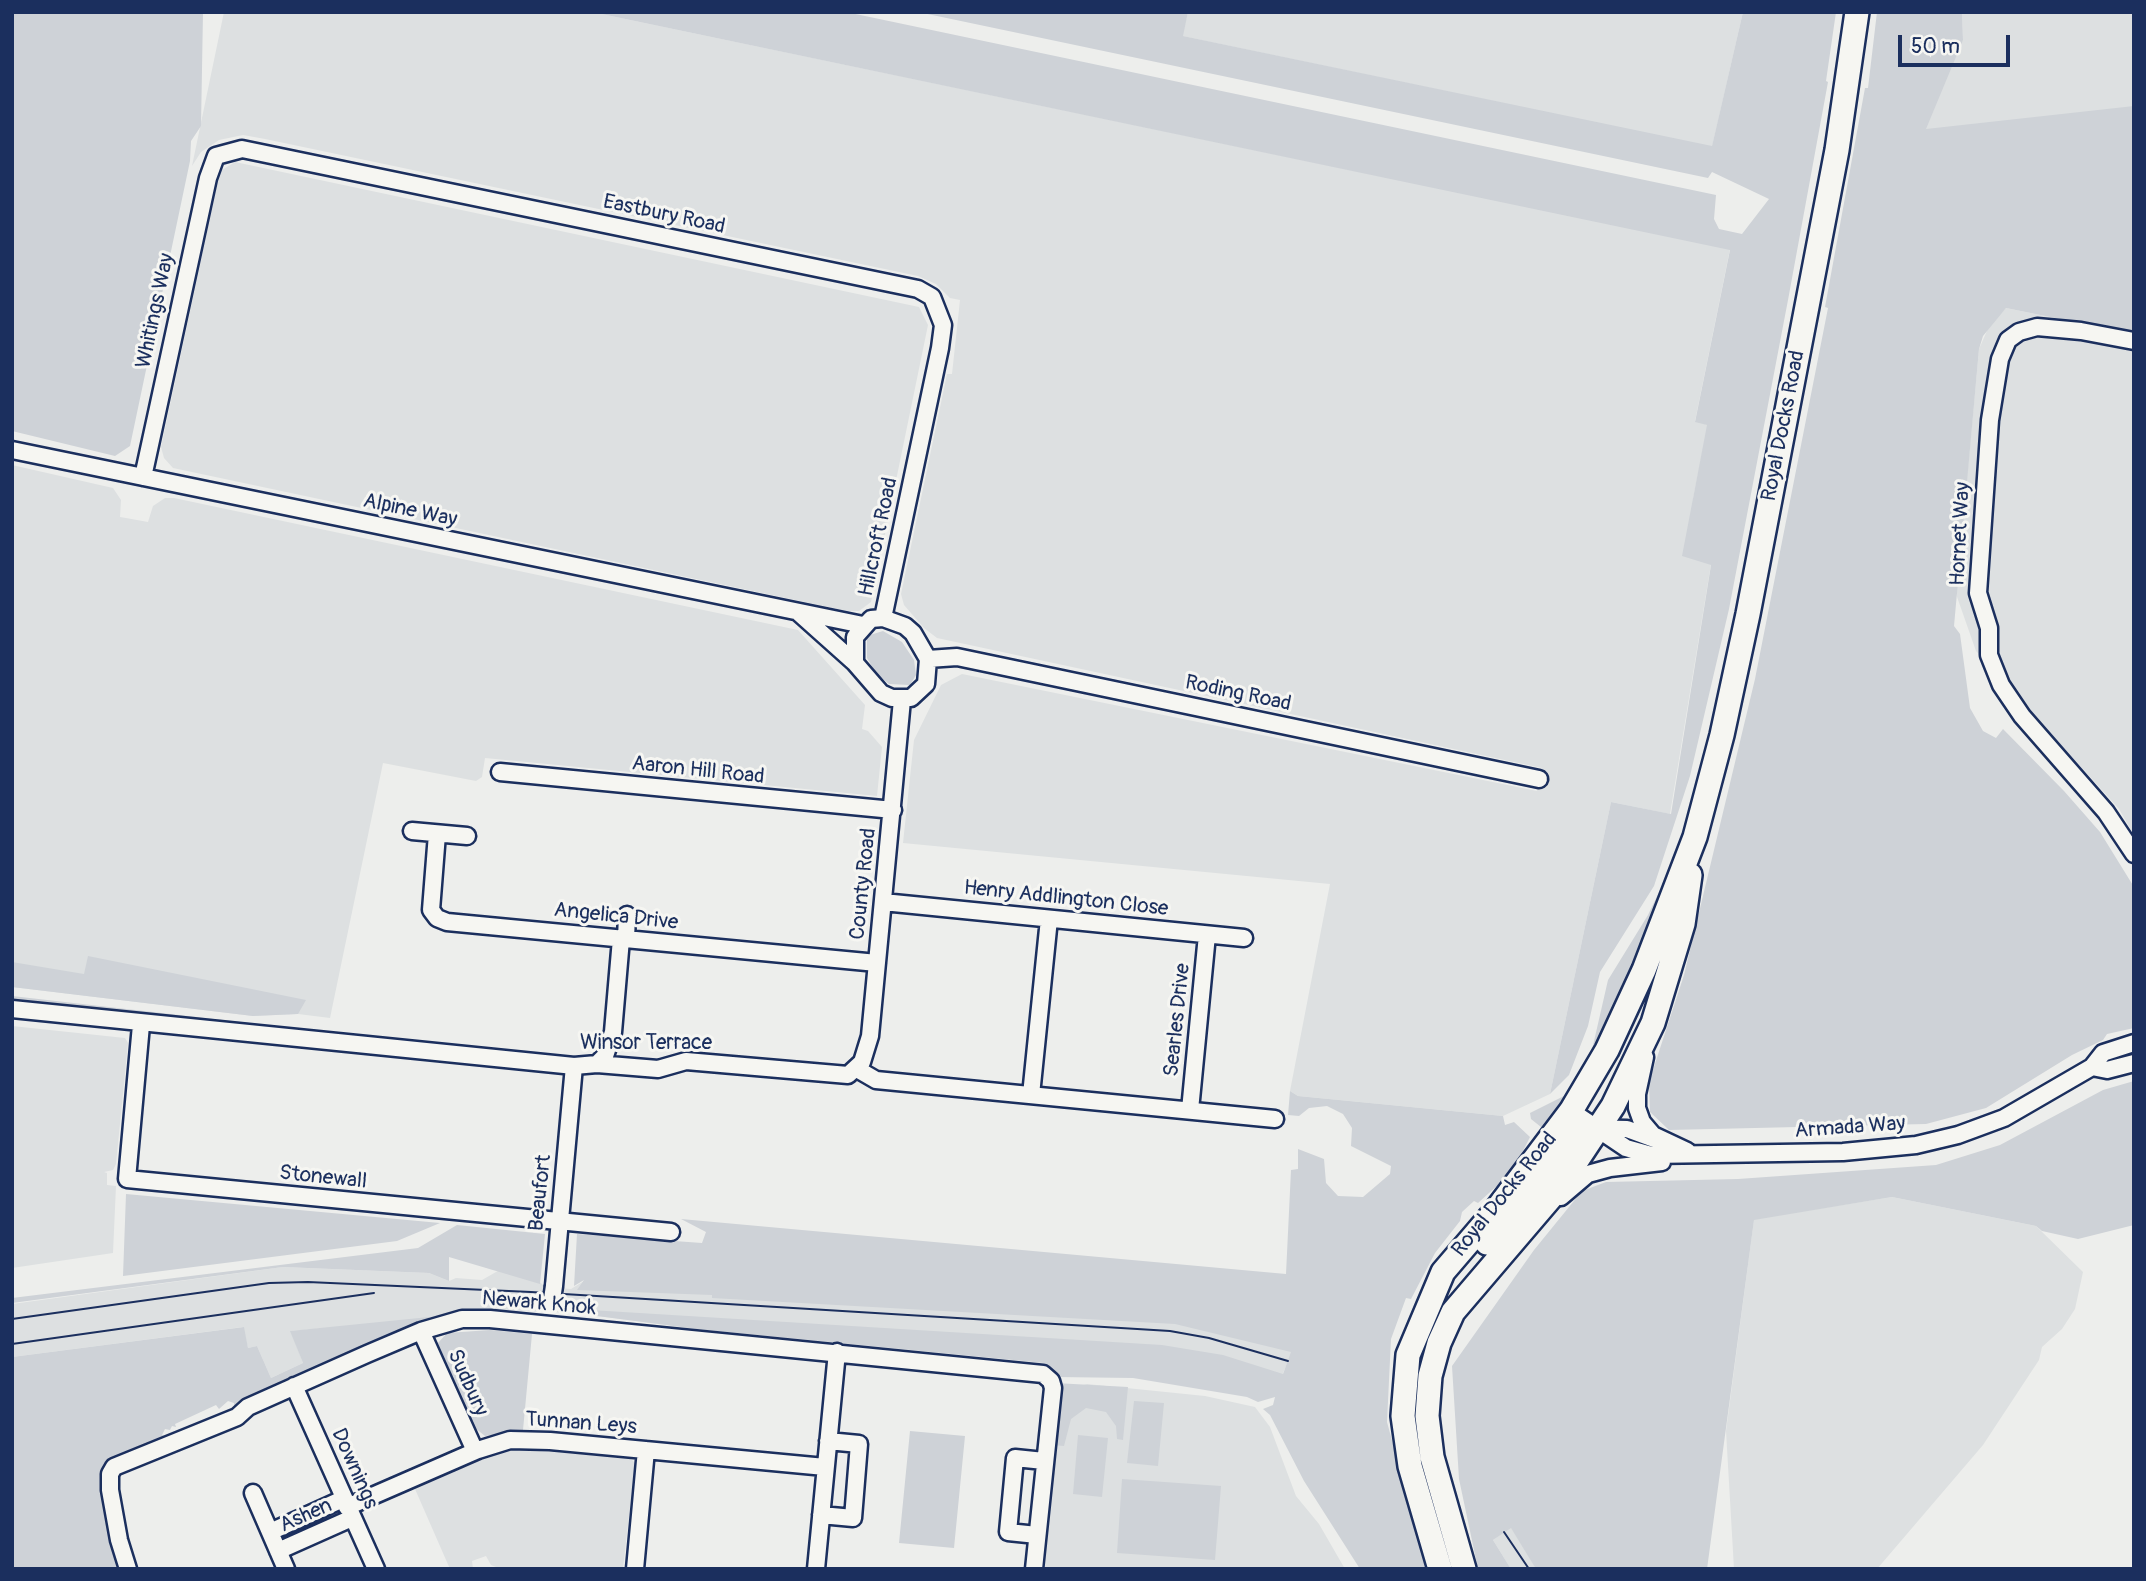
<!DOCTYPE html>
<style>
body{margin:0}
#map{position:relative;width:2146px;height:1581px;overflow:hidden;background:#edeeec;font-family:Pangolin,sans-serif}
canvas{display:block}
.frame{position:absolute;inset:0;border:14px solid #1b2f5e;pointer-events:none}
.scale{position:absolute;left:1898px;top:35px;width:112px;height:32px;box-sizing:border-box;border:4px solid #1b2f5e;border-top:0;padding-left:9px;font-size:21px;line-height:24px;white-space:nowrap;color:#1b2f5e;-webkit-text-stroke:5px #f6f6f2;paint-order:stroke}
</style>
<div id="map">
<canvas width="2146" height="1581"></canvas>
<div class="frame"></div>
<div class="scale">50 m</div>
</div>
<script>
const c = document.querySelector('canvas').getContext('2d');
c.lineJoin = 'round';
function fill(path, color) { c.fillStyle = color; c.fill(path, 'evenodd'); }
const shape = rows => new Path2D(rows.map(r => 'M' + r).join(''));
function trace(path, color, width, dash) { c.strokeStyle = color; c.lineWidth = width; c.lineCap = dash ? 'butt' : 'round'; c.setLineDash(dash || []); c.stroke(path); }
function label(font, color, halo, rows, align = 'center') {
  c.font = font + ' Pangolin,sans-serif'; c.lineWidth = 6; c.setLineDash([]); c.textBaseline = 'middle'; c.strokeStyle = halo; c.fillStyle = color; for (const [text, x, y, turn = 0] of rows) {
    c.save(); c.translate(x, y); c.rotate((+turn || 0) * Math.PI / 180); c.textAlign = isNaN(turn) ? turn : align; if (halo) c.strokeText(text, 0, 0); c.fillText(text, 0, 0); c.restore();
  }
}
fill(shape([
 [224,12,592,12,1730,249,1695,421,1708,425,1693,499,1711,564,1670,814,1611,802,1550,1094,1503,1116,1298,1096,1290,1091,1330,884,903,843,914,740,941,685,962,674,1537,791,1542,768,937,638,924,628,904,605,901,594,947,374,952,374,960,300,950,298,936,284,918,276,265,139,243,135,219,140,201,152,192,166],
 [1188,12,1743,12,1712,147,1182,36],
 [1962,12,2134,12,2134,330,1880,124,1963,40],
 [235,162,919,307,928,325,871,602,859,611,847,611,173,468,164,458,161,447,219,176,222,170],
 [2006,308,2134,334,2134,835,2119,809,1976,651,1956,594,1979,349,1990,324],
 [12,465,113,488,121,500,120,517,126,518,148,522,153,506,165,498,174,498,798,630,865,705,862,729,868,731,882,747,877,796,485,758,482,777,476,781,383,763,330,1018,298,1014,253,1016,12,987],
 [12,1026,125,1038,128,1043,116,1164,113,1170,104,1172,107,1173,107,1185,116,1186,113,1253,12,1268],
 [1892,1197,2036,1226,2083,1272,2075,1309,2062,1329,2042,1347,2039,1360,1983,1445,1877,1569,1734,1569,1726,1431,1754,1219],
 [517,1260,545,1287,571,1289,613,1263,1112,1310,1219,1328,1292,1352,1278,1385,697,1329,574,1313,473,1309,412,1321,291,1331,303,1363,271,1378,257,1346,248,1348,243,1327,12,1357,12,1304,283,1267,429,1273,449,1281,456,1278,482,1280],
 [1087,1384,1205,1396,1255,1407,1270,1427,1296,1496,1319,1524,1345,1569,1040,1569,1057,1392],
 [514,1449,630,1458,635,1463,623,1569,496,1567,491,1565,486,1556,472,1561,473,1569,450,1569,415,1489,471,1462],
 [1511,1527,1527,1552,1536,1569,1511,1569,1493,1540]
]), '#dde0e1');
fill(shape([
 [12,12,203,12,201,126,191,141,190,161,130,446,115,456,12,431],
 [592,12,846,12,1716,195,1714,219,1719,229,1742,234,1769,199,1712,172,1708,178,918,12,1188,12,1183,36,1712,146,1743,12,1836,12,1826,81,1828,82,1788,300,1729,609,1690,776,1654,886,1600,972,1588,1026,1569,1075,1550,1094,1611,802,1671,814,1711,565,1682,556,1707,425,1695,422,1730,250],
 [1877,12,1962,12,1963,40,1926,129,2134,106,2134,334,2006,308,1983,336,1979,349,1954,626,1960,634,1970,708,1983,731,1996,738,2003,729,2064,791,2100,832,2134,887,2134,1028,2107,1034,2103,1040,2072,1055,1986,1108,1926,1124,1669,1130,1650,1112,1649,1082,1684,975,1755,679,1828,308,1825,307,1865,88,1868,88],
 [883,631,902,642,914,660,916,675,910,685,889,684,876,673,867,658,867,636],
 [1660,890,1663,891,1655,916,1626,993,1587,1068,1546,1131,1531,1119,1530,1113,1570,1093,1589,1063,1608,980,1648,915],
 [88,956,306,1000,298,1014,253,1016,12,987,12,962,84,974],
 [12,996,276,1026,275,1030,141,1017,12,1000],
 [2134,1081,2134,1225,2078,1239,2042,1231,2036,1226,1892,1197,1754,1220,1707,1569,1536,1569,1511,1528,1493,1540,1511,1569,1478,1569,1459,1479,1452,1366,1534,1250,1582,1191,1606,1182,1738,1179,1936,1165,2000,1145,2103,1090],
 [1290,1091,1298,1096,1503,1116,1505,1125,1514,1122,1530,1137,1519,1159,1500,1183,1478,1203,1474,1201,1462,1212,1460,1221,1435,1253,1411,1299,1406,1298,1391,1339,1387,1422,1427,1569,1360,1569,1304,1481,1270,1415,1263,1409,1273,1405,1275,1397,1258,1402,1247,1397,1133,1378,1056,1377,1044,1363,697,1329,574,1313,574,1309,1162,1345,1223,1355,1283,1374,1291,1352,1175,1324,712,1298,712,1295,577,1290,584,1280,574,1286,577,1234,702,1243,706,1232,681,1219,1286,1274,1291,1170,1298,1169,1298,1149,1324,1159,1326,1183,1338,1196,1363,1197,1390,1174,1391,1166,1351,1146,1352,1128,1343,1114,1327,1106,1309,1108,1299,1116,1288,1115],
 [126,1194,440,1223,397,1241,123,1276],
 [457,1225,545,1234,540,1284,449,1257,449,1281,429,1273,283,1267,12,1303,12,1298,418,1248],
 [429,1317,431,1320,234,1410,234,1403,228,1401,219,1409,216,1405,175,1424,176,1427,172,1426,170,1430,165,1429,162,1435,167,1437,103,1465,108,1521,121,1569,12,1569,12,1357,244,1327,248,1348,257,1346,271,1378,303,1363,290,1331],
 [490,1330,532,1334,523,1430,485,1436,475,1428,438,1343,447,1333],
 [1055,1383,1128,1387,1123,1440,1117,1439,1116,1426,1106,1412,1086,1408,1071,1419,1064,1446,1053,1445],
 [1134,1401,1164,1403,1158,1466,1127,1463],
 [910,1431,965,1436,954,1548,899,1543],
 [1078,1435,1108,1438,1102,1497,1073,1494],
 [1122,1479,1221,1486,1215,1560,1117,1553]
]), '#ced2d7');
const minor = shape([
 [2134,341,2081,331,2037,327,2019,332,2008,340,2000,359,1990,420,1978,593,1989,628,1989,655,2001,685,2022,716,2106,812,2134,854],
 [12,450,863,625],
 [143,477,208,178,216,156,242,149,918,289,932,297,943,325,940,348,883,618],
 [799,613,855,663],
 [883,618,905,626,913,633,928,659,926,684,911,698,892,698,881,693,855,663,855,637,871,619,883,618],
 [928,659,957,657,1539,779],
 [500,772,893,810],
 [412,831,467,836],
 [437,834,431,910,437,918,447,922,877,963],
 [883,902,1244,938],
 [626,939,627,915],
 [12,1009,574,1066,597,1064,658,1069,686,1061,848,1075,862,1062,870,1036,902,700],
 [141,1025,127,1179,671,1232],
 [1645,1057,1637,1094,1637,1108,1642,1122,1653,1135,1687,1151],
 [597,1064,605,1056,613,1032,621,939],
 [2092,1067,2107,1070,2134,1063],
 [857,1069,876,1080,1275,1119],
 [1031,1095,1049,919],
 [1190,1110,1207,935],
 [1571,1111,1626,1148,1651,1155,1843,1152,1916,1145,1958,1135,2004,1118,2092,1067,2103,1053,2134,1043],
 [1560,1154,1579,1128,1627,1129,1657,1140],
 [1561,1197,1588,1174,1610,1168,1662,1162],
 [554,1286,574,1066],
 [421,1331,475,1451],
 [294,1386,376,1569],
 [253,1493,286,1569],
 [347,1507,478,1450,510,1440,550,1441,825,1467],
 [821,1515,853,1518,859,1444,828,1441],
 [270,1532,343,1499],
 [1037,1535,1008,1532,1015,1458,1044,1461],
 [278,1551,352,1518],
 [128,1569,119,1540,110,1490,110,1474,114,1467,237,1417,248,1407,367,1354,421,1331,462,1319,490,1319,1043,1374,1051,1381,1053,1388,1034,1569],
 [635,1569,646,1450],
 [816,1569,837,1352]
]);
const highway = shape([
 [1487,1243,1514,1215,1560,1154],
 [1440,1569,1410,1466,1403,1416,1408,1355,1443,1272,1497,1209,1571,1111,1607,1050,1644,970,1695,837,1722,735,1748,614,1837,150,1857,12],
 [1464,1569,1432,1457,1427,1416,1430,1376,1439,1343,1453,1312,1558,1189,1613,1106,1653,1023,1683,924,1690,875]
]);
trace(minor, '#1b2f5e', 21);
trace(highway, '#1b2f5e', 28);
trace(minor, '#f6f6f2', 16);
trace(highway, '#f6f6f2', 23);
trace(shape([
 [12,1319,269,1283,308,1282,531,1292,1170,1331,1209,1338,1288,1361],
 [12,1344,374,1293],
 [1504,1532,1529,1569]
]), '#1b2f5e', 2);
const minorBridge = shape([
 [551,1306,554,1286]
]);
trace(minorBridge, '#1b2f5e', 21, []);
trace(minorBridge, '#f6f6f2', 16);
label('21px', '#1b2f5e', '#f6f6f2', [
 ["Eastbury Road",664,215,12],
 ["Whitings Way",156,311,-78],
 ["Royal Docks Road",1784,426,-79],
 ["Alpine Way",410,511,12],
 ["Hornet Way",1961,534,-87],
 ["Hillcroft Road",879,537,-78],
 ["Roding Road",1238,694,12],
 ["Aaron Hill Road",698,771,6],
 ["County Road",864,884,-84],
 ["Henry Addlington Close",1066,899,6],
 ["Angelica Drive",616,917,6],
 ["Searles Drive",1178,1020,-84],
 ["Winsor Terrace",646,1044],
 ["Armada Way",1850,1128,-4],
 ["Stonewall",323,1178,6],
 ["Beaufort",541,1193,-84],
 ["Royal Docks Road",1505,1195,-51],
 ["Newark Knok",539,1304,5],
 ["Sudbury",467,1383,66],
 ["Tunnan Leys",581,1424,4],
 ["Downings",354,1469,66],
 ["Ashen",306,1516,-24]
]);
</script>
